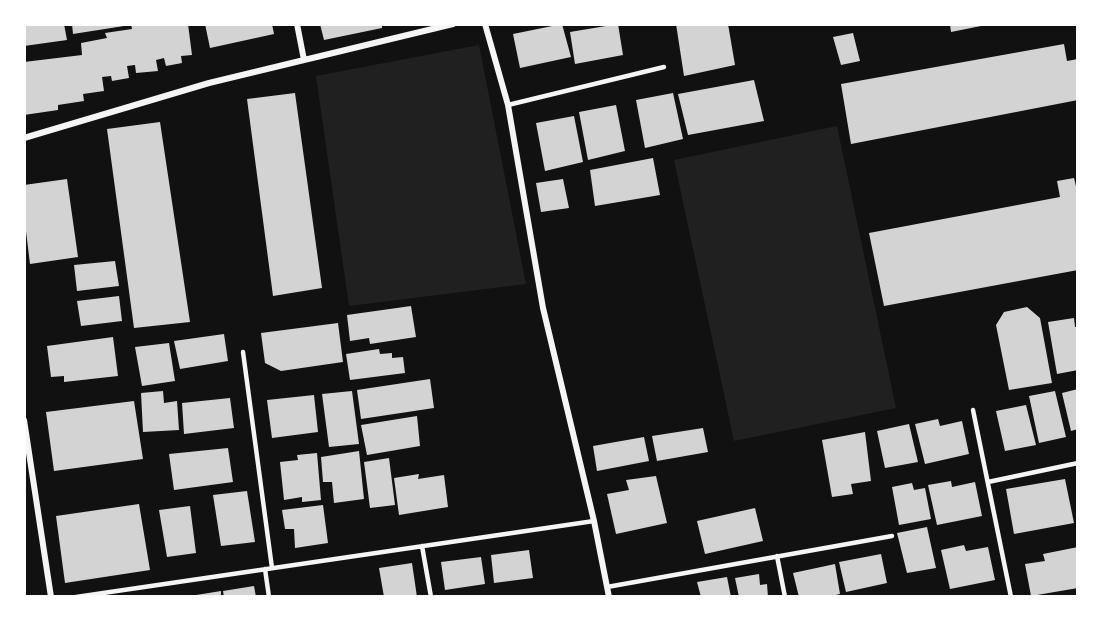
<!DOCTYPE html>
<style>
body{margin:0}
#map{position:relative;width:1102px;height:621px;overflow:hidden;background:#111;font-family:"Asap Condensed",sans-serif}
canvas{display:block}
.frame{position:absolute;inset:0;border:26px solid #fff;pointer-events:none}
</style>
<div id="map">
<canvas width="1102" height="621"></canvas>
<div class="frame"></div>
</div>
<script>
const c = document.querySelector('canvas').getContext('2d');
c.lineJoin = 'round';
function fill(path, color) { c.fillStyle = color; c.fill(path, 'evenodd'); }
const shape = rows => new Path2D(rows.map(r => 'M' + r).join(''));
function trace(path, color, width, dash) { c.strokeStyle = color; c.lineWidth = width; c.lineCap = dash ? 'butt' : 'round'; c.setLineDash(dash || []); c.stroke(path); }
fill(shape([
 [479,45,526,284,349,306,316,76],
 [837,126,896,408,734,441,674,160]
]), '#202020');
fill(shape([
 [24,24,64,24,67,40,24,46],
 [72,24,123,24,124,26,73,34],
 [131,24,188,24,192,55,181,56,182,63,166,66,164,58,156,60,158,71,136,73,135,65,127,66,129,78,112,81,111,76,102,77,104,91,83,94,84,101,58,105,58,110,24,115,24,62,82,55,81,43,107,38,105,33,132,29],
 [205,24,272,24,274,34,210,48],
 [320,24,382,24,382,28,324,40],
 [562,24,571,57,520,68,513,34],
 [618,24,623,55,575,64,570,32],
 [676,24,728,24,735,65,684,76],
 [950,24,986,24,986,25,951,32],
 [853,33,860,61,841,65,833,37],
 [1064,44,1067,61,1078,59,1078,100,851,144,841,84],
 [754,80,764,121,688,135,678,94],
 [295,93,322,288,273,296,247,99],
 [673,93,683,139,645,148,636,100],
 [616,105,625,151,588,160,579,112],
 [574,116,583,162,545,171,536,123],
 [160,122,190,322,134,328,107,129],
 [653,158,660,195,595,206,590,170],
 [1074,178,1078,194,1078,270,884,306,869,233,1060,197,1057,181],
 [67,179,78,257,30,264,24,215,24,185],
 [563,179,569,208,541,212,536,183],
 [115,261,119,286,77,291,74,265],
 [119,296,122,321,81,326,77,301],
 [411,306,416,337,370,344,369,338,350,341,347,315],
 [1027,307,1040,318,1052,383,1009,390,996,325,1004,312],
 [1074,318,1075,327,1078,327,1078,370,1057,374,1048,322],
 [338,323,343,362,281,371,265,363,261,333],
 [224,334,228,361,180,369,174,341],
 [113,337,118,376,64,382,64,376,51,377,47,346],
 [169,343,175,381,142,386,135,347],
 [379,349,380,354,392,353,392,358,403,357,405,373,350,380,346,354],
 [430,379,434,408,361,419,357,390],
 [1078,389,1078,429,1071,431,1062,393],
 [163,391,164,403,177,401,179,430,143,432,141,393],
 [352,391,359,444,329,447,322,394],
 [1055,391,1066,437,1039,443,1029,396],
 [314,395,318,432,272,438,267,400],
 [230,398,234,428,184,434,182,403],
 [134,401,143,459,54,471,46,412],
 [1026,405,1036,445,1005,451,996,411],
 [417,416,420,446,367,455,361,425],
 [938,419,940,426,962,421,969,454,925,464,915,424],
 [909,424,918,462,885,468,877,431],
 [703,428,708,452,657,461,652,436],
 [865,432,871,481,851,484,853,494,832,497,822,440],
 [644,437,649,461,597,471,593,446],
 [228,448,233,482,174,490,169,454],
 [359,451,364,499,334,503,332,482,323,482,321,457],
 [317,453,321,500,302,502,302,497,284,500,280,462,298,460,297,455],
 [389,458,395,505,370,508,364,462],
 [419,474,418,479,444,475,448,507,399,515,394,478],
 [656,476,667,523,616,534,607,494,629,490,626,480],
 [1065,479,1074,523,1014,534,1006,489],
 [951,481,952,487,975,482,982,516,937,525,928,485],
 [912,483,914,490,925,488,931,519,899,525,892,487],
 [247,491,255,542,221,546,213,495],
 [139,504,150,570,65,583,56,516],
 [323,505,328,543,295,548,294,529,285,529,282,510],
 [190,506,196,553,167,557,159,510],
 [755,508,763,541,705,554,697,521],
 [927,527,936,568,907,573,897,533],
 [964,545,966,551,988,547,995,580,950,589,941,550],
 [1078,547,1078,588,1031,596,1025,564,1045,561,1043,554],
 [529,550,533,578,494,583,491,555],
 [881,554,887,583,846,592,839,562],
 [481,557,485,584,445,590,441,562],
 [412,563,417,597,384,597,379,568],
 [835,564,840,594,826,597,799,597,793,573],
 [759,574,760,585,767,584,768,597,739,597,735,578],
 [727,577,731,597,701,597,697,582],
 [254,586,256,597,224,597,223,591],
 [221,591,221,597,190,597,190,596]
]), '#d3d3d3');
trace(shape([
 [508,105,664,67],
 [243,352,272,568],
 [973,410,1011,597],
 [988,482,1078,463],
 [422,546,431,597],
 [777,556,785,597],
 [265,569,269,597],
 [607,587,892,536],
 [76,597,594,521]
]), '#f5f5f5', 4.5);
trace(shape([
 [297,24,304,60],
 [485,24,508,105,543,308,594,521,609,597],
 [24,138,209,83,453,24],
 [24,420,51,597]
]), '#f5f5f5', 6);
</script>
